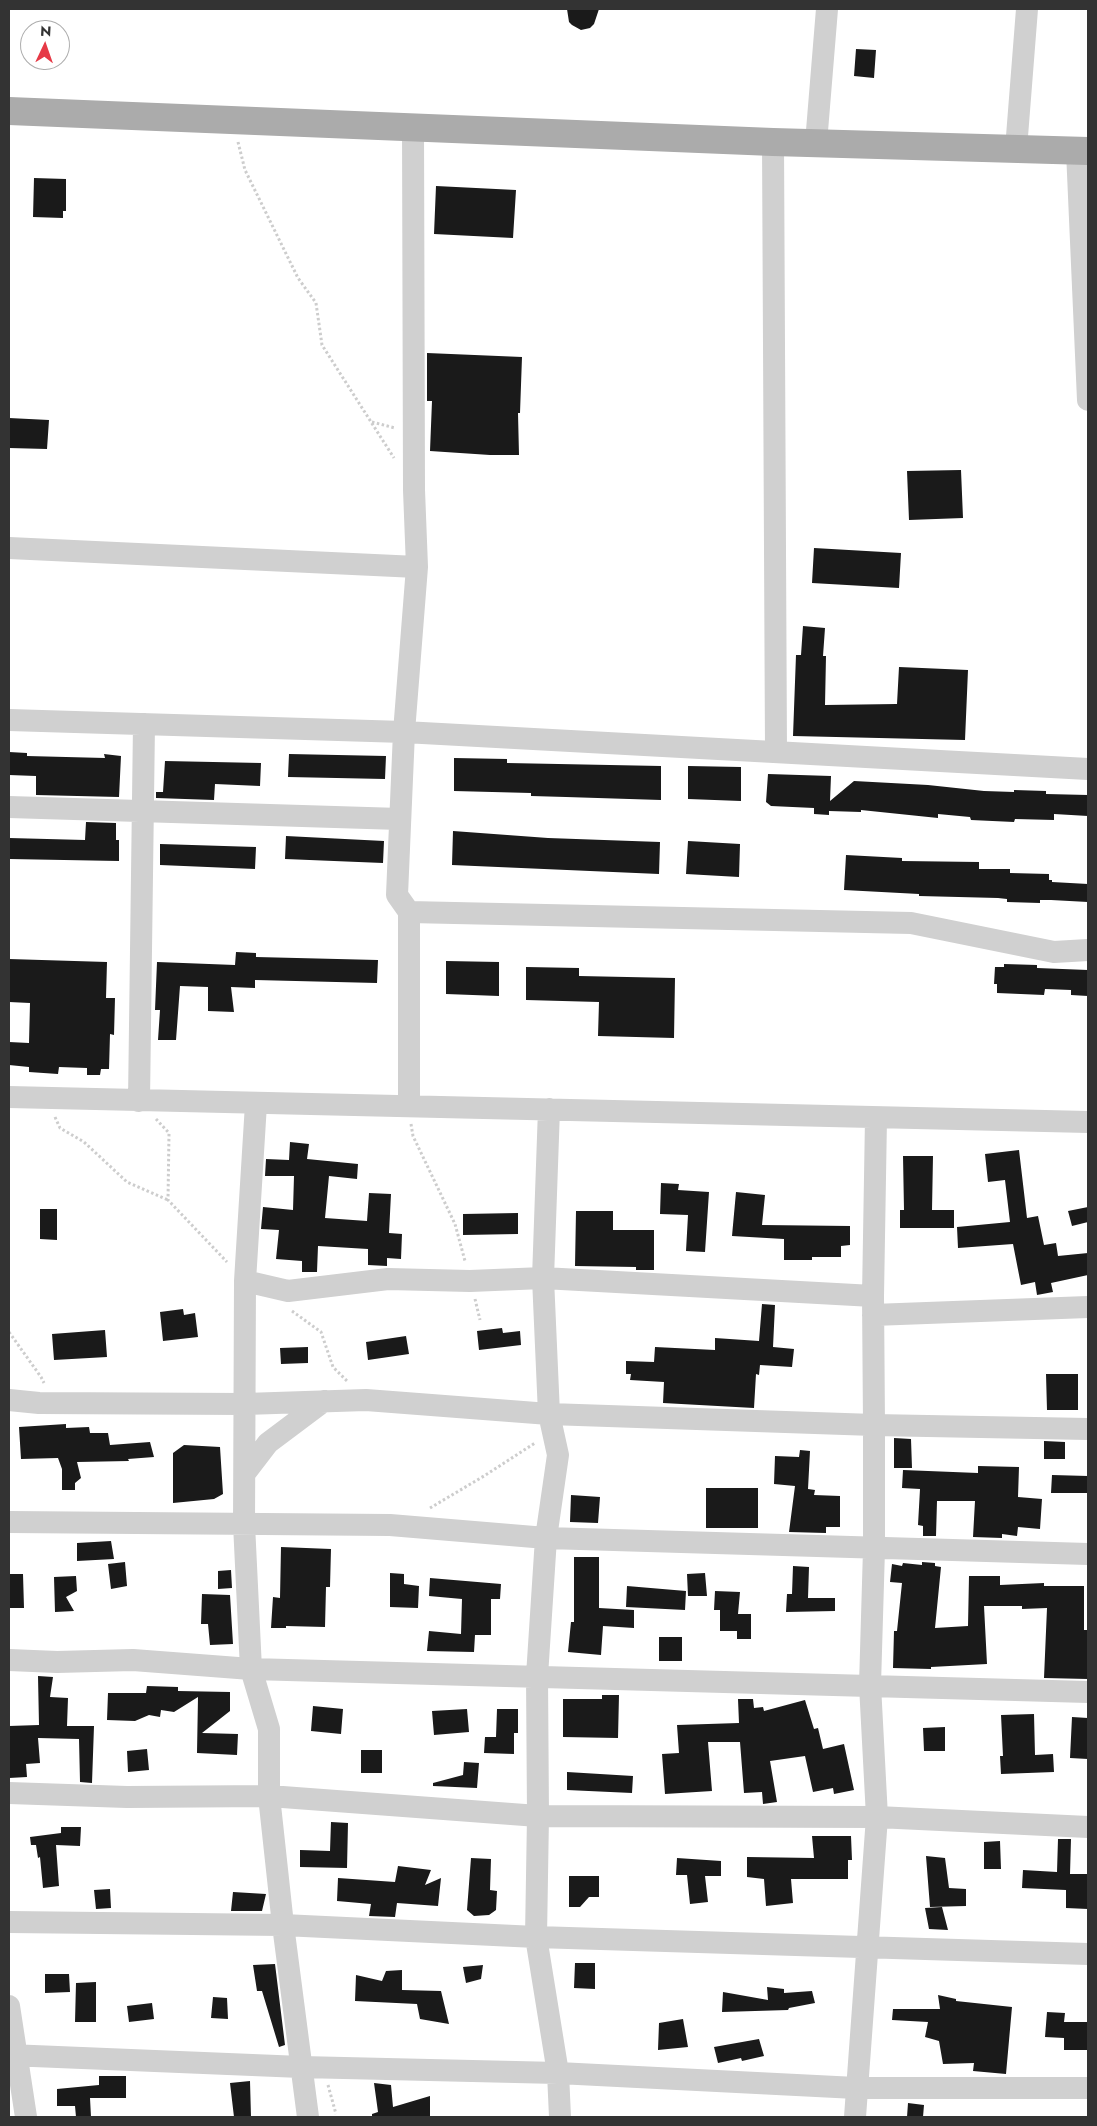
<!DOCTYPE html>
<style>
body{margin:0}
#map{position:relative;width:1097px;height:2126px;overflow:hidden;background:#fff;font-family:Jost,sans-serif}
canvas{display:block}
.frame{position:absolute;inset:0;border:10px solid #333;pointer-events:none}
.north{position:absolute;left:20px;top:20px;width:50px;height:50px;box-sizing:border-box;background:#fff;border:1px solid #adadad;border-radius:50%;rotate:3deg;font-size:14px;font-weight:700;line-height:20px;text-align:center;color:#333}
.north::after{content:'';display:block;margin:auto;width:18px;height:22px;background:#e63946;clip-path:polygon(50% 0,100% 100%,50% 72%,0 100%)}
</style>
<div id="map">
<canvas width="1097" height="2126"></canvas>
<div class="frame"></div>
<div class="north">N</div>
</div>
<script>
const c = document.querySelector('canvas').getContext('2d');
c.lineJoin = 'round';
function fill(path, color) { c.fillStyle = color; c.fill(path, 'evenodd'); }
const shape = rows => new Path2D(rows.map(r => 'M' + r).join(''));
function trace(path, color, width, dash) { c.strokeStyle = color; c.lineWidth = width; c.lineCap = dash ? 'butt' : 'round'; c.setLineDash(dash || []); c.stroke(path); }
fill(shape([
 [567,9,599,9,594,24,590,28,581,30,572,25,569,22],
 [856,49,876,50,874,78,854,76],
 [34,178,66,179,66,211,63,211,63,218,33,217],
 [436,186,516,190,513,238,434,234],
 [427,353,522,357,520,413,518,413,519,455,490,455,430,451,432,401,427,401],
 [9,418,49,420,47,449,9,448],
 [961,470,963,518,909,520,907,471],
 [814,548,901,553,899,588,812,583],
 [803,626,825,628,823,656,826,656,825,705,897,704,899,667,968,670,965,740,793,736,796,655,801,655],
 [9,752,27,753,27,756,105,758,104,754,121,756,119,797,36,795,36,776,9,775],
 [289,754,386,756,385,779,288,777],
 [454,758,507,759,507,763,661,766,661,800,566,797,531,796,531,793,454,791],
 [165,761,261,763,260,786,215,784,214,800,156,798,156,792,163,792],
 [688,766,741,767,741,801,688,799],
 [768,774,831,776,830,801,854,781,928,785,984,791,1014,792,1014,790,1046,791,1046,794,1088,795,1088,816,1054,814,1054,820,1015,819,1014,822,971,820,970,817,938,814,938,818,861,810,861,812,829,811,829,815,814,814,814,808,771,806,766,802],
 [86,822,116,823,116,840,119,840,119,861,9,859,9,838,85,840],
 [453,831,548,838,660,842,659,874,452,865],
 [286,836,384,841,383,863,285,859],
 [688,841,740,844,739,877,686,874],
 [160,844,256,847,255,869,160,865],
 [846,855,902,858,902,861,979,862,979,869,1010,869,1010,873,1049,874,1049,880,1052,880,1052,882,1088,884,1088,902,1051,900,1040,900,1040,903,1007,902,1007,899,998,898,919,896,919,894,844,890],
 [236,952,256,953,256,957,378,960,377,983,255,980,255,988,231,987,234,1012,208,1011,208,987,180,986,176,1040,158,1040,160,1010,155,1010,157,962,235,965],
 [9,959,107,962,106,998,115,998,114,1035,110,1034,109,1069,101,1069,100,1075,87,1075,87,1068,59,1067,58,1074,29,1072,29,1067,9,1065,9,1042,29,1043,30,1003,9,1002],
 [446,961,499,962,499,996,446,994],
 [1004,964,1037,965,1037,968,1088,970,1088,996,1071,995,1071,990,1045,989,1044,995,997,993,997,984,994,984,995,967,1004,967],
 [526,967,579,968,579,976,675,978,674,1038,598,1036,599,1002,526,1000],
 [290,1142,309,1144,307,1159,358,1164,357,1179,329,1176,325,1218,367,1221,369,1193,391,1194,389,1233,402,1234,401,1259,387,1258,387,1266,368,1265,368,1249,318,1246,317,1272,302,1272,302,1261,276,1259,279,1230,261,1229,263,1207,293,1210,294,1176,265,1176,266,1159,289,1160],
 [1019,1150,1027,1218,1038,1216,1044,1245,1056,1243,1058,1256,1088,1253,1088,1275,1051,1283,1053,1292,1037,1295,1035,1282,1021,1285,1013,1244,958,1248,957,1227,1010,1222,1005,1180,988,1182,985,1154],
 [903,1156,933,1156,932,1210,954,1210,954,1228,900,1228,900,1210,904,1210],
 [661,1183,679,1184,678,1190,709,1192,705,1252,686,1251,688,1215,660,1214],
 [736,1192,765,1195,762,1225,850,1226,850,1245,841,1246,841,1257,812,1257,812,1260,784,1260,784,1239,732,1236],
 [1088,1207,1088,1222,1072,1226,1068,1211],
 [40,1209,57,1209,57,1240,40,1239],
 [576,1211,613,1211,613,1230,654,1230,654,1270,636,1270,636,1267,575,1266],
 [518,1213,518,1234,463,1235,463,1214],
 [762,1304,775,1305,773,1347,794,1349,792,1367,760,1365,759,1375,756,1374,754,1408,663,1403,664,1382,630,1380,631,1374,626,1374,626,1361,654,1362,655,1347,715,1350,715,1338,759,1341],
 [183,1309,184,1315,195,1313,198,1337,163,1341,160,1312],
 [502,1328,503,1333,520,1331,521,1345,479,1350,477,1331],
 [105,1330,107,1357,54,1360,52,1334],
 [406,1336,409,1354,368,1360,366,1342],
 [308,1347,308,1363,281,1364,280,1348],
 [1046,1374,1078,1374,1078,1410,1047,1410],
 [66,1424,66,1428,89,1427,90,1433,108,1433,110,1445,150,1442,154,1457,128,1459,129,1461,77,1462,81,1478,75,1483,75,1490,62,1490,62,1469,58,1458,21,1459,19,1427],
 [894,1438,911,1439,912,1468,894,1468],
 [1044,1441,1065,1442,1065,1459,1044,1459],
 [184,1445,220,1447,223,1494,214,1499,173,1503,173,1453],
 [800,1450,810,1451,808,1489,815,1490,814,1495,840,1496,840,1527,826,1527,826,1533,789,1532,795,1486,774,1484,775,1456,799,1457],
 [978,1466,1019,1467,1018,1497,1042,1499,1040,1529,1018,1527,1017,1536,1002,1534,1002,1538,973,1537,975,1501,937,1501,936,1536,923,1536,923,1526,918,1525,920,1489,902,1488,903,1470,978,1473],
 [1052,1475,1088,1476,1088,1493,1051,1493],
 [706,1488,758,1488,758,1528,706,1528],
 [571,1495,600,1497,598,1523,570,1522],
 [111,1541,114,1559,77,1561,77,1543],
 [281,1547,331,1549,330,1587,326,1587,325,1627,286,1626,286,1628,271,1628,273,1597,280,1598],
 [574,1557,599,1557,599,1608,634,1610,634,1628,603,1626,601,1655,568,1652,571,1622,574,1622],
 [125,1562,127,1586,111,1589,108,1564],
 [922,1562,935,1563,935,1566,941,1567,935,1628,968,1626,969,1576,1000,1576,1000,1585,1044,1583,1044,1586,1084,1586,1084,1630,1088,1630,1088,1679,1044,1678,1047,1608,1022,1609,1022,1606,984,1606,987,1664,931,1667,931,1669,893,1668,894,1631,897,1631,902,1583,890,1582,892,1564,902,1566,903,1563,922,1565],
 [793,1566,809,1567,808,1598,835,1598,835,1611,786,1612,787,1594,792,1594],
 [231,1570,232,1588,218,1589,218,1571],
 [390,1573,404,1574,404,1584,419,1586,418,1608,390,1607],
 [705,1573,707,1596,688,1596,687,1574],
 [9,1574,23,1574,24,1608,9,1608],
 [76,1576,77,1591,66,1597,74,1611,55,1612,54,1577],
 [430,1578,501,1584,500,1599,491,1599,491,1635,475,1635,474,1652,427,1651,429,1631,461,1634,462,1599,429,1596],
 [627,1586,686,1591,685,1610,626,1607],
 [715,1591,740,1592,738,1614,751,1614,751,1639,737,1639,737,1631,720,1631,720,1610,714,1610],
 [202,1594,230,1595,233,1644,210,1645,208,1624,201,1624],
 [659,1637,682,1637,682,1661,659,1661],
 [38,1676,53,1677,50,1697,68,1698,67,1726,94,1726,92,1783,80,1782,79,1739,38,1738,40,1763,26,1764,27,1777,9,1778,9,1726,39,1725],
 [147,1686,178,1687,178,1691,230,1692,230,1711,202,1733,238,1734,237,1755,197,1753,198,1697,174,1712,161,1710,160,1717,149,1715,135,1721,107,1720,108,1693,146,1693],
 [602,1695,619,1695,618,1738,563,1737,563,1699,602,1699],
 [738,1699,753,1699,754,1708,763,1707,764,1711,805,1700,814,1729,818,1728,823,1749,844,1744,854,1790,834,1794,833,1788,813,1792,805,1756,770,1761,777,1802,763,1804,762,1792,744,1793,740,1742,708,1742,712,1791,665,1794,662,1754,679,1753,677,1725,739,1723],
 [313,1706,343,1709,341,1734,311,1731],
 [467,1709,469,1732,434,1735,432,1711],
 [497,1709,518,1709,518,1733,514,1733,514,1754,484,1753,485,1737,496,1737],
 [1034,1714,1035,1755,1053,1754,1054,1772,1001,1774,1000,1756,1003,1756,1001,1715],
 [1072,1717,1088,1718,1088,1759,1070,1758],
 [945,1727,945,1751,924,1751,923,1728],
 [147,1749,149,1770,128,1772,127,1751],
 [361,1750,382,1750,382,1773,361,1773],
 [464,1762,479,1763,477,1788,433,1786,433,1783,463,1775],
 [567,1772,633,1776,632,1793,567,1790],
 [331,1822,348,1823,347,1868,300,1867,300,1850,330,1851],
 [61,1827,81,1827,80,1846,56,1845,59,1886,43,1888,40,1857,38,1858,36,1845,31,1845,30,1837,61,1833],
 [812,1836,851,1836,852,1860,848,1860,848,1879,791,1879,793,1903,766,1906,764,1879,747,1877,747,1857,814,1858],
 [1058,1839,1071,1839,1070,1874,1088,1874,1088,1909,1066,1908,1066,1890,1022,1888,1023,1870,1057,1872],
 [1000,1841,1001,1869,984,1869,984,1842],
 [926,1856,945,1858,949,1888,966,1889,966,1906,930,1907],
 [471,1858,491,1859,490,1890,497,1891,496,1910,489,1915,474,1916,467,1910],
 [677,1858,721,1861,721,1876,705,1876,708,1902,690,1904,687,1875,676,1875],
 [398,1866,431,1870,425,1885,441,1878,438,1906,397,1903,395,1917,369,1916,371,1904,337,1901,338,1878,395,1882],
 [569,1876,599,1876,599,1897,589,1897,580,1907,569,1907],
 [110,1889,111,1908,96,1909,94,1890],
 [233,1892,266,1894,262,1911,231,1911],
 [942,1907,948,1930,929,1929,925,1908],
 [575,1963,595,1963,595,1989,574,1988],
 [275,1964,285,2045,279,2047,262,1991,257,1991,253,1965],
 [483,1965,481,1979,466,1983,463,1967],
 [402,1970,402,1990,441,1991,449,2024,420,2019,417,2004,355,2001,356,1975,382,1981,386,1971],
 [45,1974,69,1974,70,1992,45,1993],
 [96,1982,96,2022,75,2022,76,1983],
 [767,1987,784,1989,784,1993,812,1991,815,2003,789,2008,788,2010,722,2012,723,1992,768,2000],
 [938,1995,956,1999,956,2001,1012,2007,1006,2074,973,2071,974,2063,943,2064,939,2041,925,2037,928,2022,892,2020,893,2009,940,2009],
 [213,1997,227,1998,228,2019,211,2018],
 [152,2003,154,2019,129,2022,127,2006],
 [1047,2012,1065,2013,1064,2022,1088,2022,1088,2050,1064,2050,1064,2038,1045,2037],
 [683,2019,688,2047,658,2050,659,2023],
 [759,2039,764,2056,742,2061,741,2058,718,2063,714,2047],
 [99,2076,126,2076,126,2098,90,2098,91,2117,76,2117,75,2106,57,2106,57,2089,99,2085],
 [250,2081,251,2117,234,2117,230,2083],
 [374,2083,391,2085,393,2107,430,2096,430,2117,372,2117,372,2114,378,2112],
 [908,2103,924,2105,923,2117,907,2117]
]), '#1a1a1a');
trace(shape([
 [238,142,245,170,298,278,316,303,322,345,394,458],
 [372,422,395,428],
 [55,1117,60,1128,84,1142,127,1182,168,1200],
 [156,1119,169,1133,168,1200,227,1262],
 [411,1124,413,1136,455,1224,465,1261],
 [475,1299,480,1320],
 [292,1311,321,1332,333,1367,348,1382],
 [9,1332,41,1377,44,1383],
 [430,1508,484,1476,535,1443],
 [328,2085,336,2114]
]), '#cdcdcd', 3, [2.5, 2.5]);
trace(shape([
 [773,142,776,751],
 [816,143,827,9],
 [1016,149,1027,9],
 [1077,151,1088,400],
 [9,548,417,567],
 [9,720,404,732,1088,769],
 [9,807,400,819],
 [409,912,911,923,1054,952,1088,950],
 [9,1097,1088,1122],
 [139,1101,144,724],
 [256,1104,245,1281,244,1524,251,1669,269,1729,269,1796,283,1925,308,2117],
 [409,1106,409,912,397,895,404,732,417,567,414,490,413,126],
 [549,1109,543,1278,549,1414,558,1455,546,1538,537,1676,538,1816,536,1937,558,2073,560,2117],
 [876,1118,873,1296,874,1425,1088,1429],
 [245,1281,288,1291,388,1279,470,1281,543,1278,873,1296],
 [873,1315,1088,1307],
 [9,1400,39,1403,245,1404,366,1400,549,1414,874,1425,874,1549,870,1685,877,1817,855,2117],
 [245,1473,268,1443,324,1401],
 [9,1522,390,1525,546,1538,1088,1554],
 [9,1660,57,1662,133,1660,251,1669,1088,1692],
 [9,1793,127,1797,269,1796,538,1816,877,1817,1088,1827],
 [9,1922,283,1925,536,1937,1088,1954],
 [9,2006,26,2117],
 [9,2055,301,2067,558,2073,856,2088,1088,2088]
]), '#d0d0d0', 22);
trace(shape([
 [9,111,773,142,1088,151]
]), '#ababab', 28);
</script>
